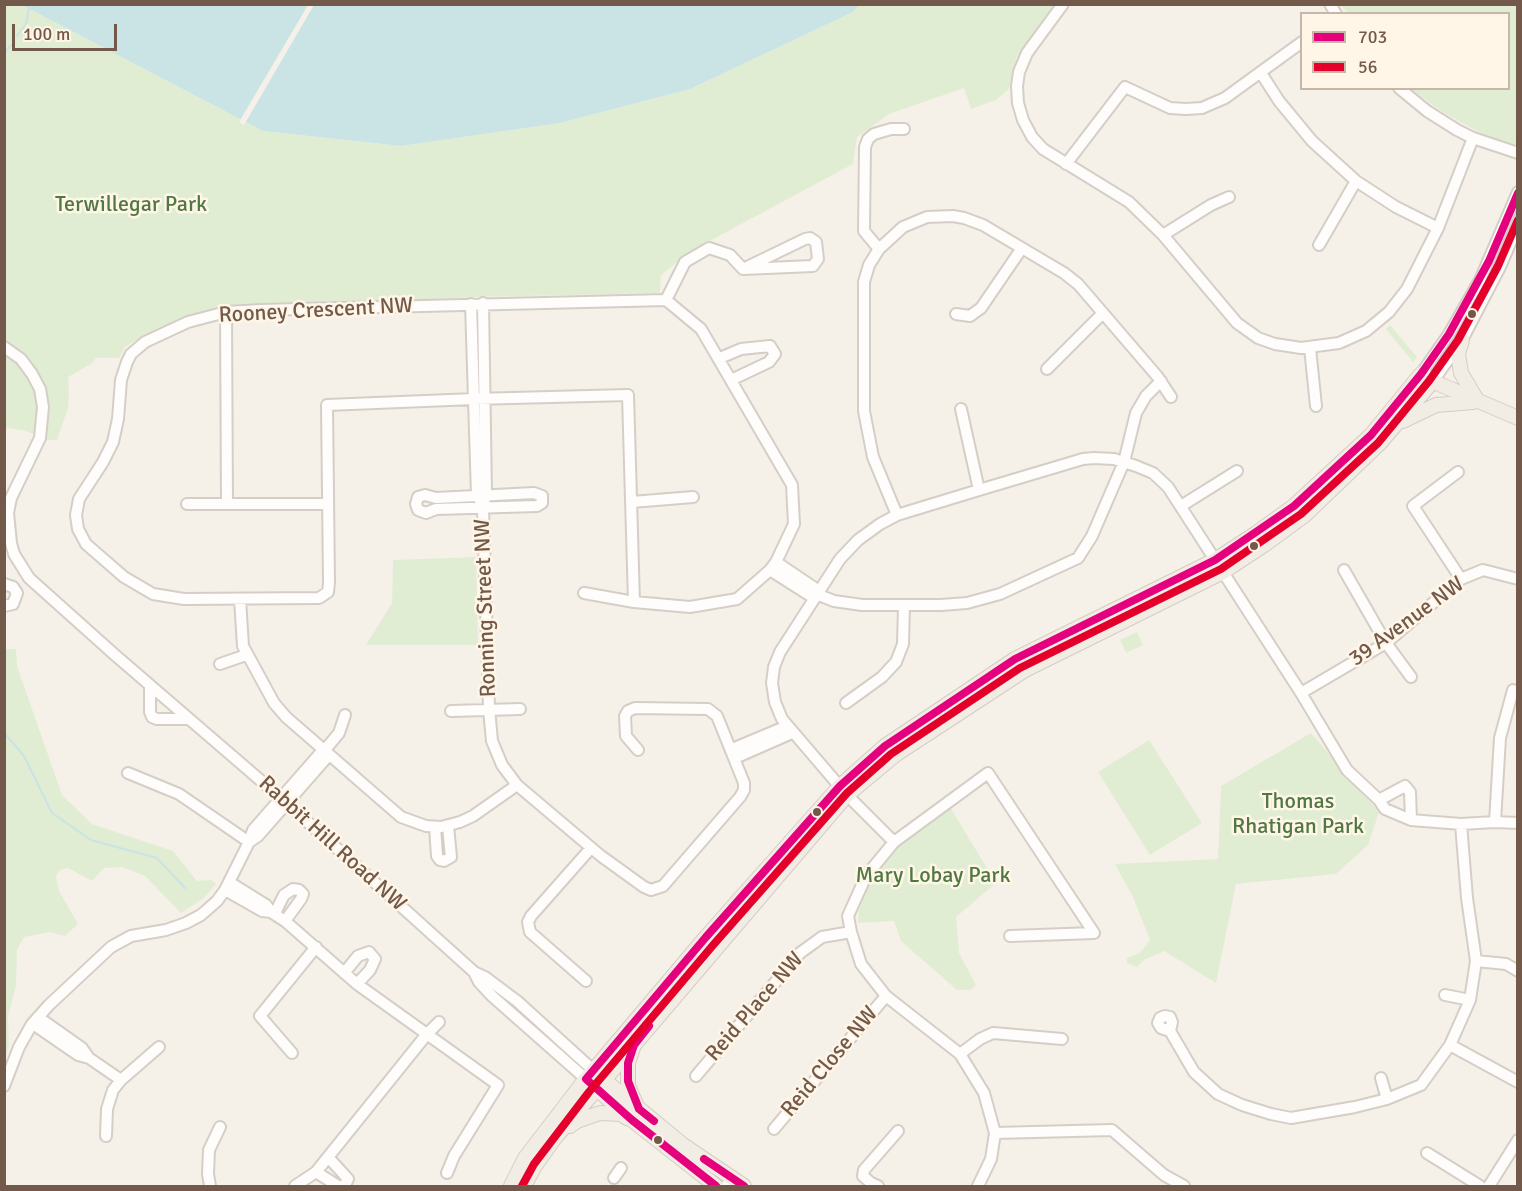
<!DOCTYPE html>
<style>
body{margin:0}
#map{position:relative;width:1522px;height:1191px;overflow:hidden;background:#f6f1e8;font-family:Signika,sans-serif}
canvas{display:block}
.frame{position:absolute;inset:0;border:6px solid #735949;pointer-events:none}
.legend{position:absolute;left:1300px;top:12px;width:210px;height:78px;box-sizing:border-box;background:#fff6e8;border:2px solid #c7b7a8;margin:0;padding:8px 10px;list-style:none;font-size:18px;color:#735949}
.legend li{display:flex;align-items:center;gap:12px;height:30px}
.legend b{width:30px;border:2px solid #c7b7a8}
.scale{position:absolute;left:12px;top:24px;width:105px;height:27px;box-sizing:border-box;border:3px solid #735949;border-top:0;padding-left:8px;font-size:18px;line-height:21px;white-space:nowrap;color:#735949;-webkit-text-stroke:4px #fff6e8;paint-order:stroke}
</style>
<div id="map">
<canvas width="1522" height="1191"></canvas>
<div class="frame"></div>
<ul class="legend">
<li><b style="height:8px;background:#e5007d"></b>703</li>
<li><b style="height:8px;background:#e4002b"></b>56</li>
</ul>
<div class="scale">100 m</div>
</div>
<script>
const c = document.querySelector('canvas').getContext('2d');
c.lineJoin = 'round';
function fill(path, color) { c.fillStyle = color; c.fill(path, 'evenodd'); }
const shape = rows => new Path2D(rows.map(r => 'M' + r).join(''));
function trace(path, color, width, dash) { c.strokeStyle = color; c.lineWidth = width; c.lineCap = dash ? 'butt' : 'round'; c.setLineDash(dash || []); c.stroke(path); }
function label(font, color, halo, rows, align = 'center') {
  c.font = font + ' Signika,sans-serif'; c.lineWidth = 5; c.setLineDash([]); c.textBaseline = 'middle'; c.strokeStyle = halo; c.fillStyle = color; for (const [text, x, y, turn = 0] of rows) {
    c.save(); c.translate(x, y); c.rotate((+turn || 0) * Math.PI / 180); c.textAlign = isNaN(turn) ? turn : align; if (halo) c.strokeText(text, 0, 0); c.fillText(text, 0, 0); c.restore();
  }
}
fill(shape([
 [5,5,22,5,263,131,401,146,560,123,690,89,853,12,859,5,1054,5,1017,57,1009,89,996,100,971,109,964,88,889,114,857,137,853,164,691,251,661,275,660,293,481,297,227,308,146,334,125,347,119,358,96,358,91,364,68,377,69,393,68,408,57,440,48,440,23,430,5,428],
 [1341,5,1517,5,1517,145,1486,136,1441,111,1411,89,1508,88,1508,14,1348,13],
 [1390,325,1417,357,1413,362,1386,329],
 [476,557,478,645,366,645,392,603,393,560],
 [1137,632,1143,645,1126,653,1120,640],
 [5,649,16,649,17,666,62,795,92,824,173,851,197,881,211,880,216,884,204,898,181,913,145,876,122,867,104,868,92,881,68,868,60,870,56,876,59,891,78,924,65,936,50,932,24,937,17,950,16,986,8,1016,9,1045,5,1060],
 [1311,733,1379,812,1368,845,1336,874,1236,884,1216,983,1164,951,1144,960,1137,967,1127,963,1127,958,1140,953,1150,940,1133,897,1115,864,1218,859,1221,786],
 [1149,740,1202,823,1150,855,1098,772],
 [950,807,996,883,956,917,959,953,976,985,971,990,957,990,901,941,894,921,858,923,859,909,867,887,889,857,900,845]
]), '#e1edd3');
fill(shape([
 [22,5,859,5,853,12,690,89,560,123,401,146,263,131]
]), '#cae3e5');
fill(shape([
 [308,5,314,5,244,125,239,122]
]), '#f6f1e8');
trace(shape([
 [17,36,26,24,29,8],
 [4,53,11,45],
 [4,733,24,756,52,813,91,840,157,858,185,888]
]), '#cae3e5', 2);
const minor = shape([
 [1063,4,1027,53,1019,72,1017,86,1018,103,1023,120,1032,137,1043,149,1129,202,1163,235,1237,323,1258,338,1275,344,1301,348,1339,343,1366,331,1389,312,1407,289,1438,228,1473,138],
 [1330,4,1336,14],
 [1261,73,1279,101,1312,141,1356,181,1396,207,1438,228],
 [1399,88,1427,111,1457,130,1473,138,1518,153],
 [1066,164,1125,87,1170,108,1186,109,1202,108,1225,98,1302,42],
 [1163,235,1211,205,1229,197],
 [1319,245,1356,181],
 [879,249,903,227,927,217,953,216,964,218,983,225,1064,273,1078,284,1157,376,1171,397],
 [666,300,701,329,792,485,794,524,776,562,770,570,737,599,690,607,634,602,628,395,474,399,327,405,329,583,328,592,319,598,184,599,153,594,124,577,86,544,78,529,76,515,79,499,103,462,113,442,118,419,121,380,127,362,131,354,145,342,188,322,226,312,261,310,666,300],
 [666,300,685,262,709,248,730,255,743,269,813,266,818,259,816,242,810,238,805,239,743,269],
 [483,303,486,494,483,508,489,709,492,741,502,765,517,785,601,856,644,887,651,890,663,886,740,797,744,790,744,783,717,716,708,709,635,708,628,711,625,716,626,736,638,750],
 [471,304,477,495,479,499],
 [226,312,227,504,327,504],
 [956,314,970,316,981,308,1022,248],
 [4,347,21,359,32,374,40,389,43,407,40,438,11,498,8,513,11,543,14,554,29,578,115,655,281,798,474,972,485,977,517,1001,593,1070],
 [1310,348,1316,406],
 [720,358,741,349,770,346,775,354,769,362,731,380],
 [1047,369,1103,313],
 [1421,374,1449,334,1480,280,1518,192],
 [1433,381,1462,340,1500,267,1518,225],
 [961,409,979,490],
 [1458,472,1413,506,1461,579],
 [534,493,542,496,542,503,537,506,436,509,426,513,418,510,416,504,418,497,425,495,436,498,534,493],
 [632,502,693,497],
 [187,504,227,504],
 [1181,506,1237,471],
 [897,515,873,457,864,411,864,282,869,265,879,249,864,231,865,147,868,139,874,134,891,129,904,129],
 [776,562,819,591],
 [770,570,814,598],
 [1344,570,1386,643,1411,677],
 [4,584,13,587,17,593,13,604,4,606],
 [584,593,634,602],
 [816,594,834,601,862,605,941,605,967,603,1000,594,1078,558,1092,536,1124,462,1136,413,1146,396,1161,381],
 [240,599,243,646,274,703,286,717,401,817,426,826,441,827,460,822,473,816,517,785],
 [220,664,246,655],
 [150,685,150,712,152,717,157,719,189,719],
 [1301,693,1386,643,1461,579,1483,570,1518,579],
 [846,703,882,677,896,662,903,644,904,605],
 [451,711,520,709],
 [732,749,787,726],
 [324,751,339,733,345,715],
 [735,758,792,733],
 [128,773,179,794,249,842],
 [1379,800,1405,786,1410,792,1411,820],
 [1495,822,1500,738,1513,690],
 [435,827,437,856,440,860,444,861,451,857,448,826],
 [249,842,258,836,329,755],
 [894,842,847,795,782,719,775,702,772,683,774,667,780,652,840,559,858,540,880,524,897,515,979,490,1083,459,1094,458,1114,459,1136,466,1153,473,1168,487,1301,693,1347,770,1379,800,1385,809,1411,820,1461,824,1495,822,1518,823],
 [229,882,266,905,271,912,285,921,357,984,498,1085,454,1156,447,1173],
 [225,890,262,911,271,912],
 [275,913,284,895,293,889,299,890,303,894,301,899,285,921],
 [1476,961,1506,964,1518,971],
 [474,972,479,982,492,996,586,1079],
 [344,973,358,956,369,952,375,959,370,970,357,984],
 [586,981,530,932,528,922,531,916,591,848],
 [1445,995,1470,1000],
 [38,1017,82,1048,89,1058,121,1080],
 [33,1024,78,1055,89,1058],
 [1170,1031,1161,1028,1158,1023,1160,1018,1165,1016,1170,1017,1172,1022,1170,1031,1194,1072,1218,1094,1242,1105,1271,1114,1291,1118,1355,1107,1387,1099,1421,1085,1450,1045,1470,1000,1476,961,1467,898,1461,824],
 [1450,1045,1518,1082],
 [292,1053,260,1016,316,947],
 [960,1054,980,1039,993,1033,1062,1039],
 [696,1076,800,953,822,937,851,932],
 [1381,1078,1387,1099],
 [4,1086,19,1047,32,1024,49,1005,111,947,131,936,166,930,186,923,201,915,217,901,225,890,249,842,253,830,323,750],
 [774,1129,886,996],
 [995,1133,1112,1130,1164,1175,1184,1186],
 [106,1136,107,1109,113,1090,121,1080,159,1047],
 [1427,1153,1480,1186],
 [328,1157,348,1179,345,1185,341,1186],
 [316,1172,338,1186],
 [614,1178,621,1168],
 [210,1186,208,1174,209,1150,220,1127],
 [295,1186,316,1172,427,1034,439,1022],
 [726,1186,732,1179],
 [878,1186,871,1183,863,1176,864,1170,898,1131],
 [978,1186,991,1159,995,1133,984,1093,960,1054,886,996,861,964,851,932,848,916,866,876,894,842,988,773,1094,933,1010,936],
 [1489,1186,1518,1140]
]);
const major = shape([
 [1462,340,1458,354,1461,373,1477,400],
 [1403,421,1436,405,1473,402],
 [633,1048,628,1063,628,1086,636,1104],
 [597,1074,683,1145,744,1186],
 [590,1083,632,1120,716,1186],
 [570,1126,577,1121,600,1113,621,1114,627,1118],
 [511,1186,525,1158,581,1085,706,937,840,786,885,746,1015,659,1215,560,1255,534,1294,506,1371,435,1421,374,1439,384,1518,418],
 [524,1186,535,1166,554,1139,847,795,895,755,1025,670,1223,572,1264,545,1305,515,1380,443,1433,381]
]);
trace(minor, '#d5cec7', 14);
trace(major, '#d5ccc5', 16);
trace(minor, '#fefdfc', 10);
trace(major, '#f2ede4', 14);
trace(shape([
 [649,1026,634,1045,628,1063,628,1081,639,1109,654,1121],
 [704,1159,744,1186],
 [716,1186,632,1120,586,1079,706,937,840,786,885,746,1015,659,1215,560,1294,506,1371,435,1421,374,1449,334,1489,261,1518,193]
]), '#e5007d', 8);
trace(shape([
 [522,1186,534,1164,589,1092,714,944,847,793,891,754,1020,668,1221,569,1301,514,1378,443,1429,381,1458,340,1498,266,1518,220]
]), '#e4002b', 8);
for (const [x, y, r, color] of [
 [1472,314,5,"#735949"],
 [1254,546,5,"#735949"],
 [817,812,5,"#735949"],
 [658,1140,5,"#735949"]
]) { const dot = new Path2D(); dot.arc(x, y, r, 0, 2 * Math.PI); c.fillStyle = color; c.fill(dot); trace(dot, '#fff6e8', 2); }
label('22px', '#507842', '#fff6e8', [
 ["Terwillegar Park",131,205],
 ["Thomas",1298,802],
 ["Rhatigan Park",1298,827],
 ["Mary Lobay Park",933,876]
]);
label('22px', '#735949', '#fff6e8', [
 ["Rooney Crescent NW",316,311,-3],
 ["Ronning Street NW",486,608,-92],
 ["39 Avenue NW",1407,622,-36],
 ["Rabbit Hill Road NW",332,844,42],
 ["Reid Place NW",755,1007,-49],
 ["Reid Close NW",830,1062,-50]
]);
</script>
